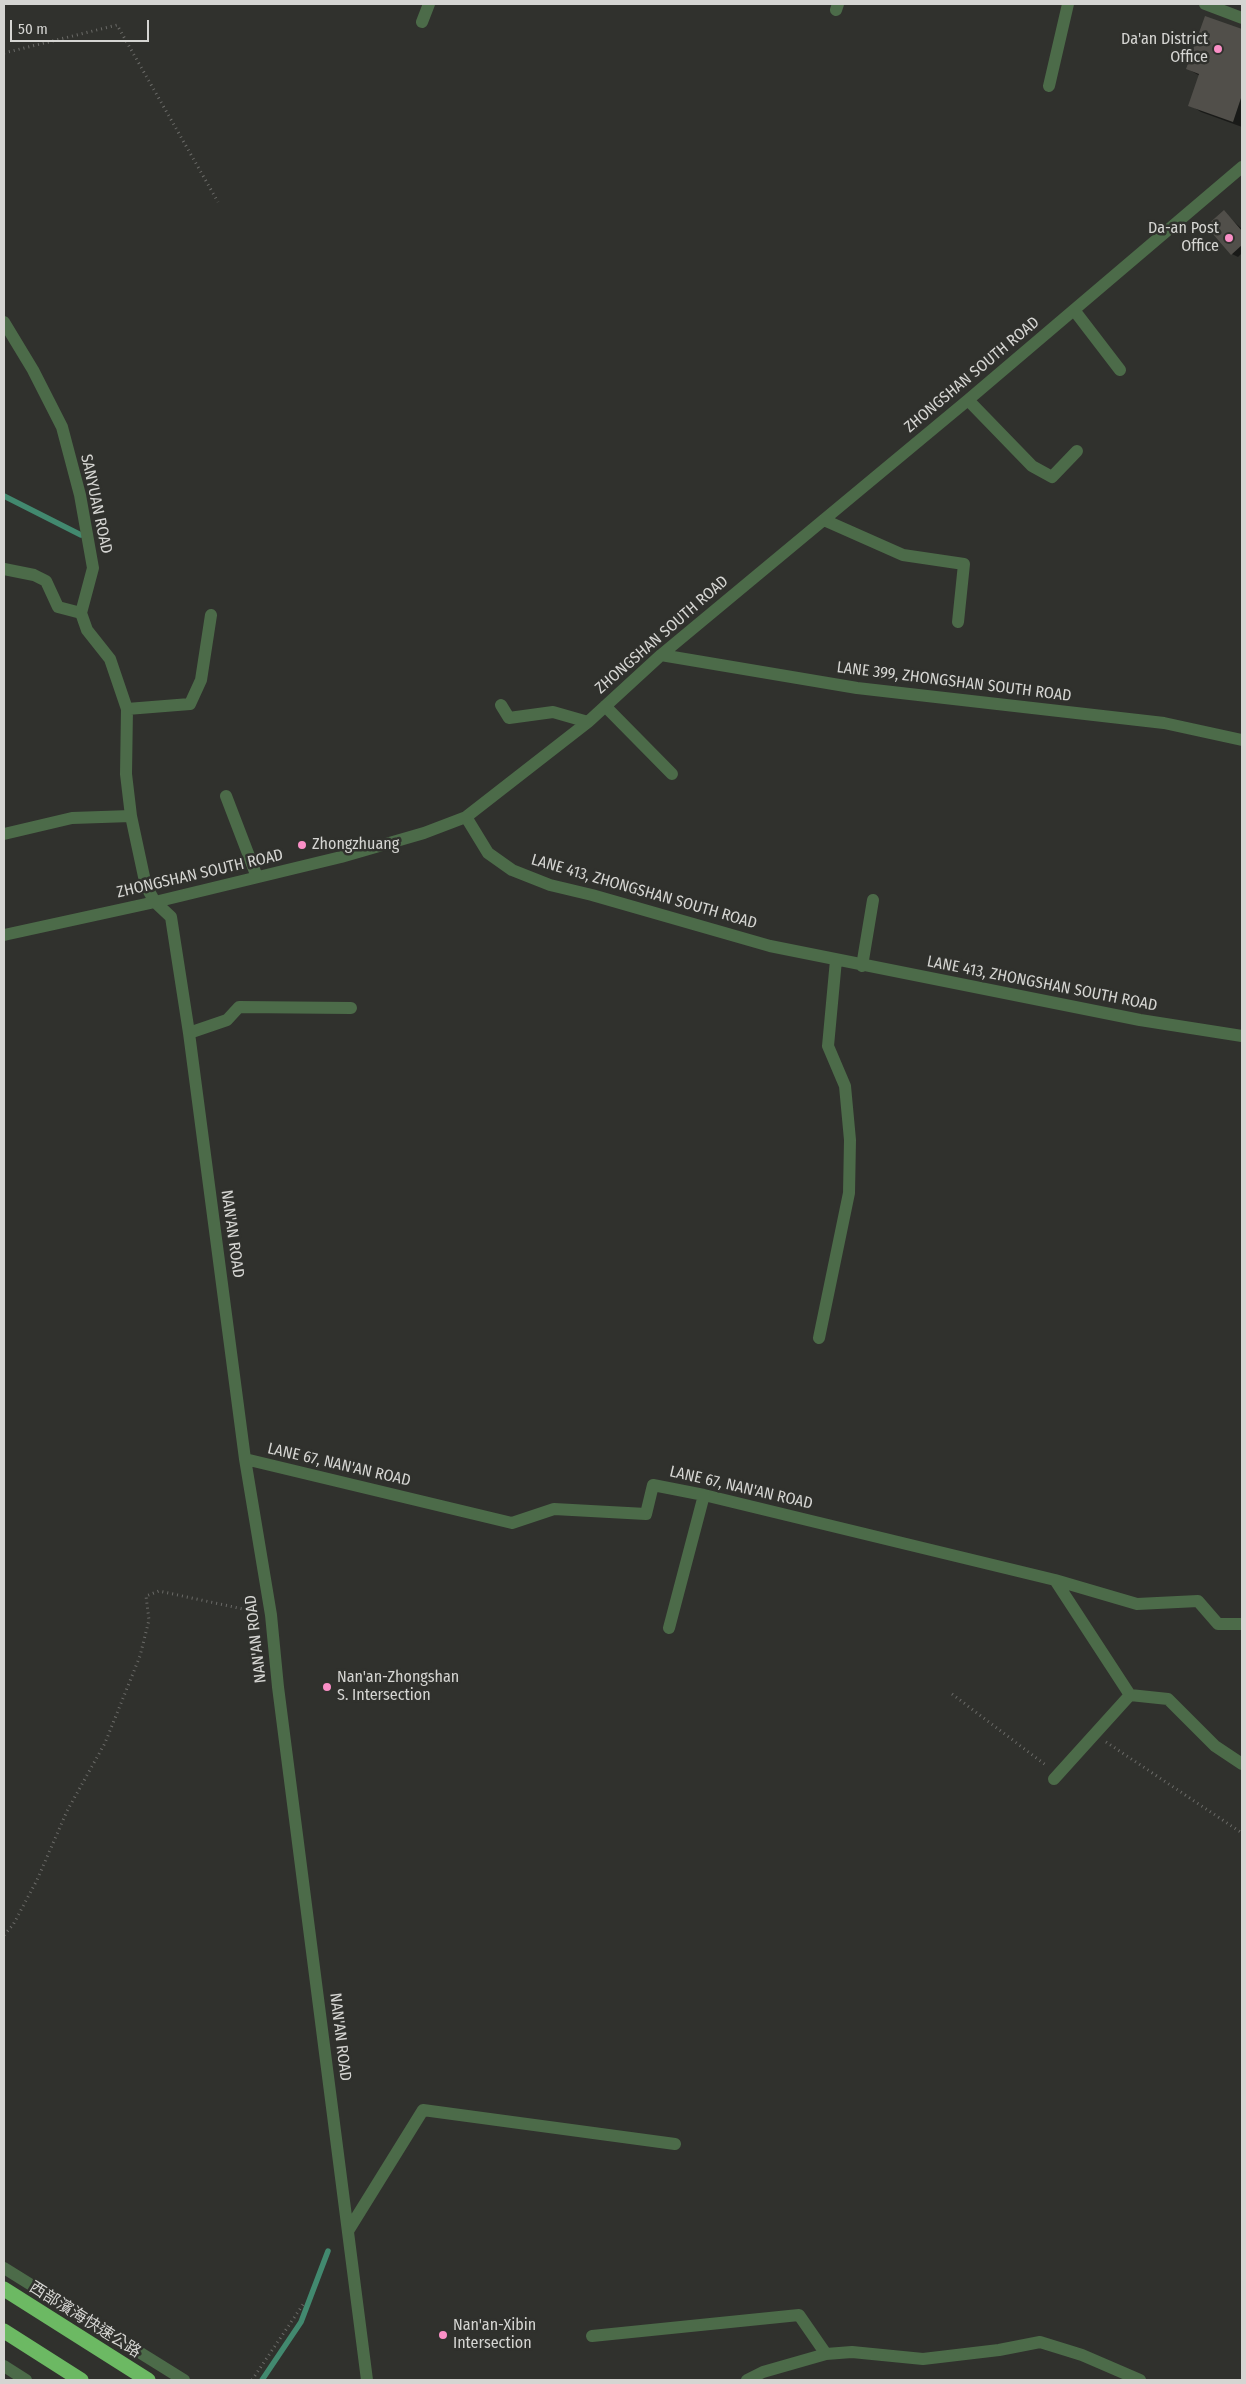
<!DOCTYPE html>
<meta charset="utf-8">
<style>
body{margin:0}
#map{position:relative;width:1246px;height:2384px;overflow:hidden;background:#30312d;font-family:"Fira Sans Condensed",sans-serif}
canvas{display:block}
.frame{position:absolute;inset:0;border:5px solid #d5d5d2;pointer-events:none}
.scale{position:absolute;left:10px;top:20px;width:139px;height:22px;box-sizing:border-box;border:2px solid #d5d5d2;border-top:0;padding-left:6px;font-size:15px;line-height:18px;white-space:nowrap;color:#d5d5d2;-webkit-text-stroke:4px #30312d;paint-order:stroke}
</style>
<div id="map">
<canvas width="1246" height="2384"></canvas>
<div class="frame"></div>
<div class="scale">50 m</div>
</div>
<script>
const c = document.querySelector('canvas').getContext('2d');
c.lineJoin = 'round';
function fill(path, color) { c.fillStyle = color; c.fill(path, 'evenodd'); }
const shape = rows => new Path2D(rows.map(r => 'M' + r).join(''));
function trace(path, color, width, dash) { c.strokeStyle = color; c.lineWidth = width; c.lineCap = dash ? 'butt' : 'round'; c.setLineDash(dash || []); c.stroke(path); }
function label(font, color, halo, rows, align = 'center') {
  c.font = font + ' "Fira Sans Condensed","Noto Sans TC",sans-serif'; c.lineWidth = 5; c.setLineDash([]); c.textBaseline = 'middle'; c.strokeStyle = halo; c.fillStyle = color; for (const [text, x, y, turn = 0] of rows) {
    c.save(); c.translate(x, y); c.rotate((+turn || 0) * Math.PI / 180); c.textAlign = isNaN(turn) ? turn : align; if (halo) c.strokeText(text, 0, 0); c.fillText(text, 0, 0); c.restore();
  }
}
fill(shape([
 [1206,18,1242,31,1242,127,1201,112,1190,105,1200,76,1188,69],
 [1224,212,1242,229,1242,253,1238,257,1232,254,1207,226]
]), '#0007');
trace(shape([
 [4,496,81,535],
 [262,2380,301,2322,328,2251]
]), '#42896f', 5.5);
fill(shape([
 [1205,16,1242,29,1242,95,1233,122,1188,106,1199,74,1186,69],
 [1224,210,1242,231,1242,245,1231,255,1206,226]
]), '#514f4a');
trace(shape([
 [4,53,117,25,218,202],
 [952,1694,1047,1766],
 [1106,1742,1242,1833],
 [4,1935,13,1925,37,1880,67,1811,105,1743,140,1656,149,1620,146,1596,159,1591,257,1612],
 [252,2380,304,2303]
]), '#6b6b68', 3, [1, 4]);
trace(shape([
 [1205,4,1242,18],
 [836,10,838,4],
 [422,22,429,4],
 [1049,86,1068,4],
 [1074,310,1120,370],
 [4,322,33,370,62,427,80,495,93,568,81,613,87,630,110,659,127,709,126,774,131,816,146,886,155,902,171,917,189,1033,245,1459,271,1615,278,1687,367,2380],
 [968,400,1032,466,1052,477,1077,451],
 [824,520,903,555,964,564,958,622],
 [4,569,34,575,46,581,58,607,81,613],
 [661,655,857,688,1164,723,1242,740],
 [501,705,509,718,553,712,588,722],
 [605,706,672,774],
 [127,709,190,704,201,680,211,615],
 [226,796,257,877],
 [466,817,488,853,512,870,550,885,592,895,770,946,1140,1020,1242,1036],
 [4,834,72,818,131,816],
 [4,935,155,902,341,857,424,833,466,817,588,722,661,655,968,400,1242,167],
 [862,966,873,900],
 [189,1033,227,1020,239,1007,351,1008],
 [819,1338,849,1193,850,1140,845,1086,828,1046,836,960],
 [245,1459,512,1523,554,1509,646,1514,653,1485,704,1495,1055,1580,1137,1604,1198,1601,1218,1624,1242,1624],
 [1055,1580,1130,1695],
 [669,1628,704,1495],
 [1054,1779,1130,1695,1168,1699,1215,1746,1242,1764],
 [348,2231,423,2110,675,2144],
 [4,2268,184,2380],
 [592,2336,799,2315,826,2354],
 [4,2366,26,2380],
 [747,2380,763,2372,826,2354,852,2352,923,2359,999,2350,1040,2342,1082,2355,1140,2380]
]), '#4c6b49', 12);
trace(shape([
 [4,2289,148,2380],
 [4,2331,81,2380]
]), '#6cb963', 15);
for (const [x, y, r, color] of [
 [1218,49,5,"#fa8fc6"],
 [1229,238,5,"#fa8fc6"],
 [302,845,5,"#fa8fc6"],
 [327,1687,5,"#fa8fc6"],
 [443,2335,5,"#fa8fc6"]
]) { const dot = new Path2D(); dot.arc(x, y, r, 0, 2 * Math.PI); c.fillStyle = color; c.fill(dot); trace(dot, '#30312d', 2); }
label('16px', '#d5d5d2', '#30312d', [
 ["Da'an District",1208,40,"right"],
 ["Office",1208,58,"right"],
 ["Da-an Post",1219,229,"right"],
 ["Office",1219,247,"right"],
 ["Zhongzhuang",312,845],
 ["Nan'an-Zhongshan",337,1678],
 ["S. Intersection",337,1696],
 ["Nan'an-Xibin",453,2326],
 ["Intersection",453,2344]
], 'left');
label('16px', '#d5d5d2', '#30312d', [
 ["ZHONGSHAN SOUTH ROAD",972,375,-40],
 ["SANYUAN ROAD",96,504,78],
 ["ZHONGSHAN SOUTH ROAD",662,635,-41],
 ["LANE 399, ZHONGSHAN SOUTH ROAD",954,682,7],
 ["ZHONGSHAN SOUTH ROAD",200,874,-13],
 ["LANE 413, ZHONGSHAN SOUTH ROAD",644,892,16],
 ["LANE 413, ZHONGSHAN SOUTH ROAD",1042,984,11],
 ["NAN'AN ROAD",232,1234,82],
 ["LANE 67, NAN'AN ROAD",339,1465,13],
 ["LANE 67, NAN'AN ROAD",741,1488,13],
 ["NAN'AN ROAD",256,1639,-97],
 ["NAN'AN ROAD",340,2037,83],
 ["西部濱海快速公路",85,2320,32]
]);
</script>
